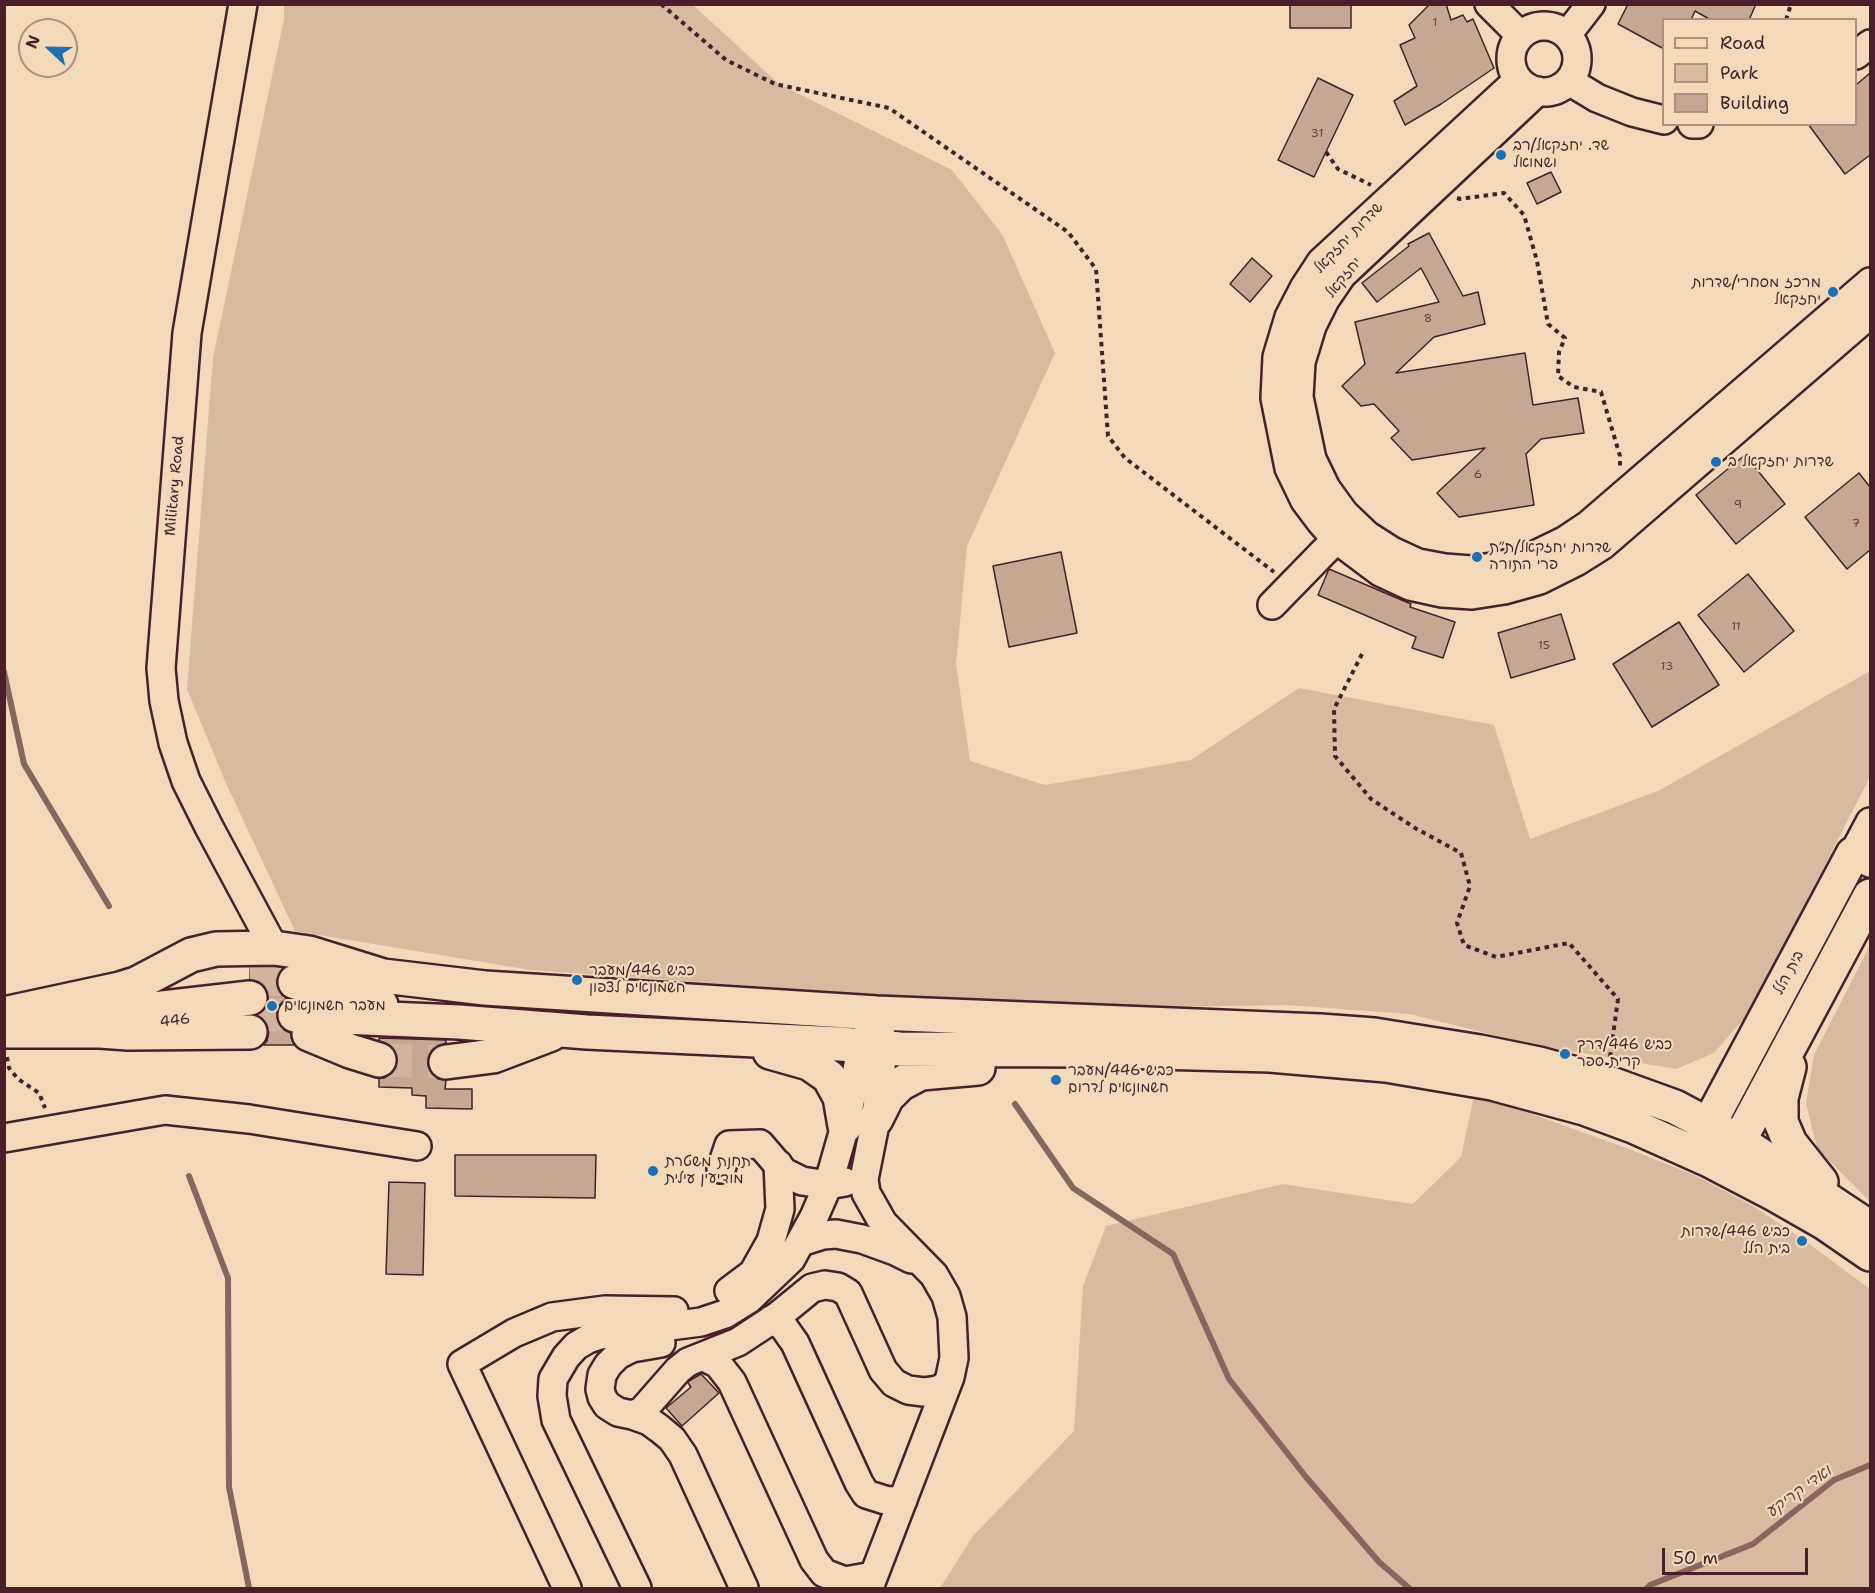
<!DOCTYPE html>
<meta charset="utf-8">
<style>
body{margin:0}
#map{position:relative;width:1875px;height:1593px;overflow:hidden;background:#f1d9b9;font-family:"Shantell Sans",sans-serif}
canvas{display:block}
.frame{position:absolute;inset:0;border:6px solid #4a1f2b;pointer-events:none}
.legend{position:absolute;left:1662px;top:18px;width:195px;height:108px;box-sizing:border-box;background:#f1d9b9;border:2px solid #ae8f80;margin:0;padding:8px 10px;list-style:none;font-size:18px;color:#4a1f2b}
.legend li{display:flex;align-items:center;gap:12px;height:30px}
.legend b{width:30px;border:2px solid #ae8f80}
.north{position:absolute;left:18px;top:18px;width:60px;height:60px;box-sizing:border-box;background:#f1d9b9;border:2px solid #ae8f80;border-radius:50%;rotate:292deg;font-size:16px;font-weight:700;line-height:24px;text-align:center;color:#4a1f2b}
.north::after{content:'';display:block;margin:auto;width:21px;height:27px;background:#1f6fb2;clip-path:polygon(50% 0,100% 100%,50% 72%,0 100%)}
.scale{position:absolute;left:1662px;top:1548px;width:146px;height:27px;box-sizing:border-box;border:3px solid #4a1f2b;border-top:0;padding-left:8px;font-size:18px;line-height:21px;white-space:nowrap;color:#4a1f2b;-webkit-text-stroke:4px #f1d9b9;paint-order:stroke}
</style>
<div id="map">
<canvas width="1875" height="1593"></canvas>
<div class="frame"></div>
<ul class="legend">
<li><b style="height:8px;background:#f1d9b9"></b>Road</li>
<li><b style="height:16px;background:#d6bba1"></b>Park</li>
<li><b style="height:16px;background:#c5a894"></b>Building</li>
</ul>
<div class="north">N</div>
<div class="scale">50 m</div>
</div>
<script>
const c = document.querySelector('canvas').getContext('2d');
c.lineJoin = 'round';
function fill(path, color) { c.fillStyle = color; c.fill(path, 'evenodd'); }
const shape = rows => new Path2D(rows.map(r => 'M' + r).join(''));
function trace(path, color, width, dash) { c.strokeStyle = color; c.lineWidth = width; c.lineCap = dash ? 'butt' : 'round'; c.setLineDash(dash || []); c.stroke(path); }
function label(font, color, halo, rows, align = 'center') {
  c.font = font + ' "Shantell Sans","Playpen Sans Hebrew",sans-serif'; c.lineWidth = 4.5; c.setLineDash([]); c.textBaseline = 'middle'; c.strokeStyle = halo; c.fillStyle = color; for (const [text, x, y, turn = 0] of rows) {
    c.save(); c.translate(x, y); c.rotate((+turn || 0) * Math.PI / 180); c.textAlign = isNaN(turn) ? turn : align; if (halo) c.strokeText(text, 0, 0); c.fillText(text, 0, 0); c.restore();
  }
}
fill(shape([
 [284,5,693,5,779,84,952,170,1002,234,1055,353,967,546,956,664,970,761,1045,785,1191,760,1299,688,1494,725,1530,839,1658,791,1870,671,1870,777,1749,1013,1714,1053,1676,1069,1530,1044,1410,1014,1286,1005,1162,1007,1001,1004,531,970,295,931,225,781,187,689,213,358,284,19],
 [1870,945,1870,1202,1817,1148,1806,1103,1814,1055],
 [1474,1096,1521,1110,1629,1149,1694,1175,1753,1206,1804,1240,1870,1289,1870,1588,940,1588,973,1536,1074,1431,1083,1286,1106,1226,1283,1184,1413,1204,1461,1157]
]), '#d6bba1');
trace(shape([
 [4,672,24,764,109,906],
 [1015,1104,1073,1188,1173,1254,1229,1379,1306,1477,1379,1562,1409,1588],
 [189,1176,228,1278,229,1487,249,1588],
 [1647,1588,1650,1585,1753,1544,1834,1480,1870,1465]
]), '#896560', 6);
const building = shape([
 [1290,4,1351,4,1351,28,1290,28,1290,4],
 [1430,4,1446,4,1451,20,1463,15,1467,22,1473,19,1494,68,1441,104,1405,125,1394,101,1417,86,1400,45,1415,38,1409,25,1430,4],
 [1628,4,1756,4,1749,20,1711,20,1695,11,1691,20,1664,20,1664,49,1618,24,1628,4],
 [1870,73,1870,155,1845,174,1808,124,1856,124,1856,85,1870,73],
 [1318,78,1353,95,1314,177,1278,160,1318,78],
 [1551,172,1561,192,1537,204,1527,183,1551,172],
 [1429,233,1463,296,1478,292,1485,324,1434,337,1396,373,1525,353,1533,405,1578,398,1584,433,1541,439,1526,454,1534,505,1459,517,1437,493,1485,448,1412,460,1391,438,1399,431,1374,404,1361,406,1342,386,1365,364,1355,322,1439,302,1421,268,1377,302,1362,283,1409,246,1408,244,1429,233],
 [1252,258,1272,276,1250,302,1230,284,1252,258],
 [1745,455,1785,504,1736,544,1696,495,1745,455],
 [1859,473,1870,487,1870,550,1847,569,1805,517,1859,473],
 [1061,552,1077,633,1009,647,993,566,1061,552],
 [1329,569,1411,604,1410,607,1455,622,1443,658,1412,648,1416,637,1318,595,1329,569],
 [1748,574,1794,631,1744,672,1698,615,1748,574],
 [1561,614,1575,659,1511,678,1498,633,1561,614],
 [1679,622,1719,685,1652,727,1613,664,1679,622],
 [250,968,283,968,277,977,277,987,282,995,287,998,279,1005,276,1015,279,1024,284,1030,291,1033,294,1045,263,1045,267,1041,269,1031,266,1022,257,1015,262,1013,267,1006,268,995,265,986,258,981,250,980,250,968],
 [379,1038,446,1040,446,1043,435,1047,429,1054,428,1065,431,1074,438,1079,446,1080,445,1089,472,1089,472,1109,426,1108,426,1096,412,1095,412,1088,379,1087,379,1078,384,1078,392,1073,397,1065,397,1056,392,1047,379,1041,379,1038],
 [455,1155,596,1155,595,1198,455,1196,455,1155],
 [389,1182,425,1183,423,1275,386,1274,389,1182],
 [701,1374,719,1393,682,1426,666,1408,691,1387,688,1383,689,1381,701,1374]
]);
fill(building, '#c5a894');
trace(building, '#4a1f2b', 1.5);
trace(shape([
 [250,980,274,979,295,982],
 [250,1015,295,1015],
 [379,1060,446,1062]
]), '#d0b49d', 33, [33, 16]);
const minor = shape([
 [243,4,187,333,161,668,164,701,173,743,186,781,209,827,274,948],
 [1489,4,1520,35],
 '1511 59a33 33 0 1 1 66 0a33 33 0 1 1-66 0Z',
 [1567,35,1591,4],
 [1856,55,1870,44],
 [1518,80,1321,262,1304,288,1289,317,1277,357,1275,398,1289,468,1305,501,1320,521,1336,539,1380,572,1410,586,1442,593,1472,595,1504,590,1540,580,1576,562,1603,545,1870,314],
 [1569,81,1597,98,1632,112,1664,120],
 [1538,91,1342,275,1325,300,1312,326,1301,362,1299,397,1312,459,1326,488,1344,513,1367,535,1392,551,1418,563,1445,568,1471,570,1499,566,1531,557,1564,541,1588,525,1870,282],
 [1692,124,1699,124],
 [1272,605,1348,527],
 [1870,822,1853,854,1870,863],
 [4,1138,165,1110,249,1119,417,1146],
 [721,1169,729,1145,760,1144,784,1172,802,1181,828,1185,845,1182],
 [801,1242,823,1235,836,1234,862,1239,895,1251,911,1259],
 [729,1291,753,1273,771,1241,780,1209,778,1164],
 [771,1320,783,1326,795,1343,859,1483,866,1494,888,1501,903,1500],
 [661,1343,632,1348,618,1355,608,1365,602,1375,600,1389,602,1397,607,1405,618,1412,632,1415,642,1411,678,1370,688,1362,738,1342,779,1315,812,1288,825,1285,838,1287,848,1293,883,1370,894,1383,908,1390,924,1392,937,1390,946,1386],
 [704,1357,718,1364,732,1382,814,1560,824,1573,845,1581,873,1576],
 [632,1415,649,1421,660,1429,672,1439,683,1455,744,1588],
 [567,1588,462,1364,514,1333,552,1317,605,1310,674,1311],
 [637,1588,556,1420,552,1396,553,1379,566,1357,576,1346,588,1339,600,1335,701,1322,725,1314,749,1299,791,1259,814,1217,828,1185,845,1126,862,1046,877,1013,883,1047,876,1119,864,1179,866,1193,883,1223,934,1275,946,1296,952,1317,954,1358,950,1377,869,1588]
]);
const major = shape([
 [295,982,336,991,381,1005],
 [4,1014,120,989,136,984,191,955,216,949,274,948,309,953,383,976,485,988,877,1013,1320,1031,1374,1035,1480,1052,1539,1064,1606,1082,1675,1107,1739,1141,1870,1228],
 [295,1015,459,1022,587,1032,840,1044,900,1049,1079,1050,1270,1055,1386,1065,1492,1083,1584,1108,1633,1126,1709,1160,1776,1195,1825,1223,1870,1254],
 [84,1017,250,998],
 [4,1031,100,1031,128,1033,250,1032],
 [309,1034,350,1051,379,1060],
 [770,1052,809,1063,829,1077,840,1097,845,1126],
 [446,1062,493,1056,551,1034],
 [1789,1067,1781,1098,1781,1122,1790,1143,1821,1182],
 [876,1119,887,1097,900,1084,921,1073,978,1068],
 [1739,1141,1870,896],
 [1709,1146,1709,1124,1853,854]
]);
trace(minor, '#4a1f2b', 32);
trace(major, '#4a1f2b', 38);
trace(shape([
 [661,4,726,60,775,84,889,108,1068,232,1096,269,1108,436,1125,458,1274,572],
 [1786,20,1791,4],
 [1326,152,1338,169,1371,185],
 [1457,198,1460,199,1504,193,1524,215,1537,261,1548,324,1565,338,1559,352,1558,376,1574,387,1601,392,1620,456,1620,468],
 [1362,654,1334,709,1335,756,1371,799,1415,828,1461,853,1470,886,1457,923,1464,945,1496,957,1569,943,1618,999,1610,1057],
 [7,1057,9,1068,18,1079,39,1093,45,1108]
]), '#4a1f2b', 4, [4.5, 4.5]);
trace(minor, '#f1d9b9', 27);
trace(major, '#f1d9b9', 33);
for (const [x, y, r, color] of [
 [1501,155,6,"#1f6fb2"],
 [1833,292,6,"#1f6fb2"],
 [1716,462,6,"#1f6fb2"],
 [1477,557,6,"#1f6fb2"],
 [577,980,6,"#1f6fb2"],
 [272,1006,6,"#1f6fb2"],
 [1565,1054,6,"#1f6fb2"],
 [1056,1080,6,"#1f6fb2"],
 [653,1171,6,"#1f6fb2"],
 [1802,1241,6,"#1f6fb2"]
]) { const dot = new Path2D(); dot.arc(x, y, r, 0, 2 * Math.PI); c.fillStyle = color; c.fill(dot); trace(dot, '#f1d9b9', 2); }
label('12px', '#694145', null, [
 ["1",1435,23],
 ["31",1317,134],
 ["8",1428,319],
 ["6",1478,475],
 ["9",1738,505],
 ["7",1856,524],
 ["11",1736,627],
 ["15",1544,646],
 ["13",1667,667]
]);
label('15px', '#4a1f2b', '#f1d9b9', [
 ["שד. יחזקאל/רב",1513,146],
 ["ושמואל",1513,163],
 ["מרכז מסחרי/שדרות",1821,283,"right"],
 ["יחזקאל",1821,300,"right"],
 ["שדרות יחזקאל ב",1728,462],
 ["שדרות יחזקאל/ת״ת",1489,548],
 ["פרי התורה",1489,565],
 ["כביש 446/מעבר",589,971],
 ["חשמונאים לצפון",589,988],
 ["מעבר חשמונאים",284,1006],
 ["כביש 446/דרך",1577,1045],
 ["קרית ספר",1577,1062],
 ["כביש 446/מעבר",1068,1071],
 ["חשמונאים לדרום",1068,1088],
 ["תחנת משטרת",665,1162],
 ["מודיעין עילית",665,1179],
 ["כביש 446/שדרות",1790,1232,"right"],
 ["בית הלל",1790,1249,"right"]
], 'left');
label('15px', '#4a1f2b', '#f1d9b9', [
 ["שדרות יחזקאל",1349,238,-46],
 ["יחזקאל",1344,278,-50],
 ["Military Road",175,486,-85],
 ["בית הלל",1789,973,-62],
 ["446",175,1021,-7]
]);
label('italic 16px', '#643c41', '#f1d9b9', [
 ["ואדי קריקע",1799,1492,-36]
]);
</script>
